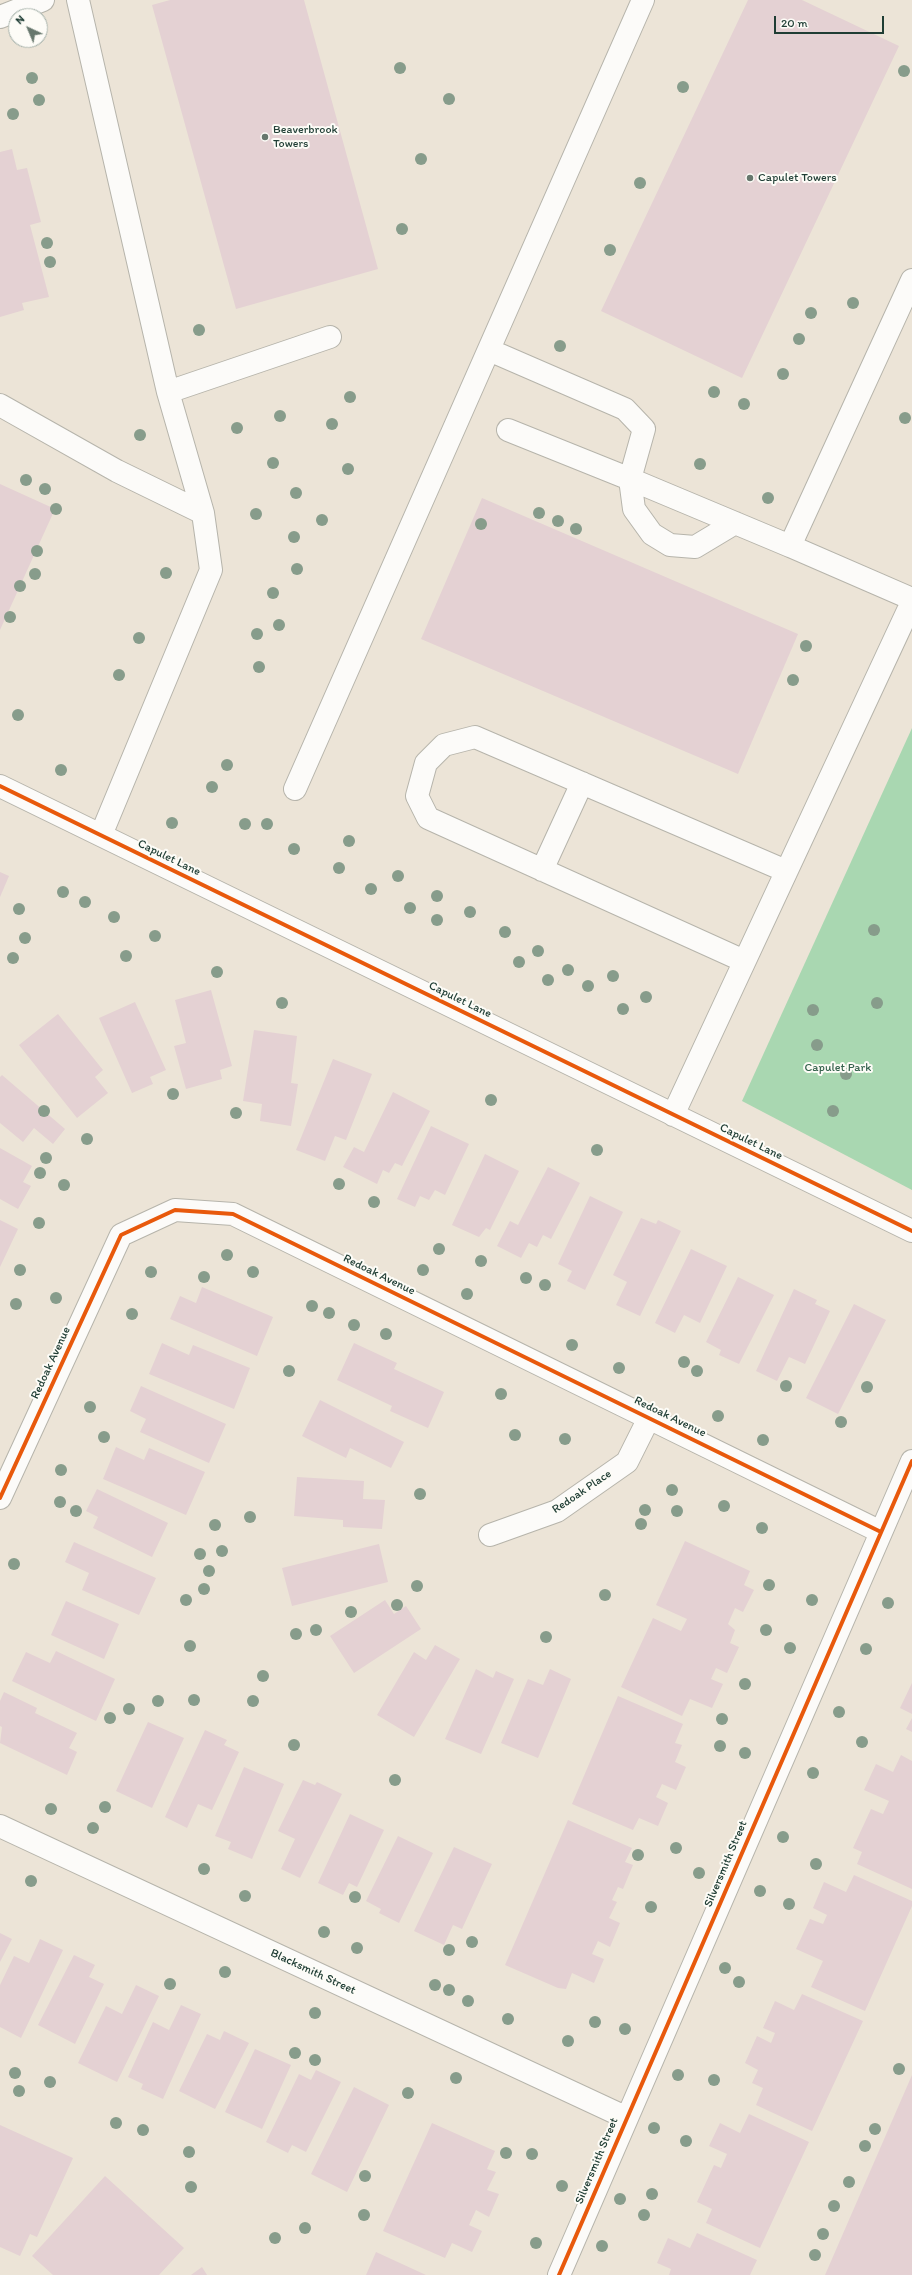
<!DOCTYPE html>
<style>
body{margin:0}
#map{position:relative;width:912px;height:2275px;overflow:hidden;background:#ece4d7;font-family:Itim,sans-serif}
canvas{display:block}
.north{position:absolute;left:8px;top:8px;width:40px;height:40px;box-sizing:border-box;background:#fdfcf7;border:1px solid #a4b0a9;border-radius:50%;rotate:316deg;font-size:11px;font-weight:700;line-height:16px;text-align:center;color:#1f3d34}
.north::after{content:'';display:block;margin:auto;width:14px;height:18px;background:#67776d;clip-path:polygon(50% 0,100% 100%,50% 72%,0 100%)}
.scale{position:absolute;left:774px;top:16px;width:110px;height:18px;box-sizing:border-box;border:2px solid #1f3d34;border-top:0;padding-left:5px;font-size:12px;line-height:14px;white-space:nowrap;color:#1f3d34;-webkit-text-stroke:3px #fdfcf7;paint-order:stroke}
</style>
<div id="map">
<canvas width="912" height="2275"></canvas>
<div class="north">N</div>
<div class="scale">20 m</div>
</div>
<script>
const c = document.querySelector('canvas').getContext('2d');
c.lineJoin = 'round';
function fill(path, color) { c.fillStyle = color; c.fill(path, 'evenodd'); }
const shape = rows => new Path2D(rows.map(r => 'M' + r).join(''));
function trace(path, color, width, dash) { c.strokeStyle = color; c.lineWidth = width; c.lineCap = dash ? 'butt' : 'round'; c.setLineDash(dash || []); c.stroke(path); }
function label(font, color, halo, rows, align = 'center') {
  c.font = font + ' Itim,sans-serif'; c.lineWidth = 4; c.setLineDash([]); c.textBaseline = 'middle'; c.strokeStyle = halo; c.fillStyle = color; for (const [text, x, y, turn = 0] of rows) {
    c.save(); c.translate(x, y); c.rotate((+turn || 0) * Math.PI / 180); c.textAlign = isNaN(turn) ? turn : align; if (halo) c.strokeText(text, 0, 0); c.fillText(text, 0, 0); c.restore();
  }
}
fill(shape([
 [912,728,912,1190,742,1101]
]), '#a9d7b1');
fill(shape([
 [170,0,304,0,378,269,236,309,152,5],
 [748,0,802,0,899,46,742,378,601,311],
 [12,149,17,170,27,168,41,222,30,225,49,297,22,303,24,310,0,317,0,152],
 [0,484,55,509,0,630],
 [482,498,798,634,738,774,421,639],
 [0,872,9,876,0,897],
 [211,990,232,1066,220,1070,222,1079,186,1089,174,1046,186,1043,175,1000],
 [135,1002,166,1070,150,1077,153,1084,132,1093,99,1018],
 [58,1014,103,1070,95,1077,108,1093,77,1118,19,1045],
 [254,1030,297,1036,291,1083,298,1084,291,1126,260,1121,262,1104,243,1101],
 [333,1059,372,1074,346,1140,335,1136,325,1161,296,1150],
 [2,1075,65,1129,53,1144,34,1128,23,1142,0,1123,0,1077],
 [393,1092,430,1111,402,1166,395,1163,389,1173,383,1170,377,1184,343,1167,354,1147,364,1152],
 [431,1126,469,1144,445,1195,435,1190,429,1200,420,1196,415,1207,397,1199],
 [0,1148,32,1166,23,1182,31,1186,18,1209,0,1199],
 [485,1154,519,1171,490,1230,486,1228,479,1237,452,1225],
 [548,1167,580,1183,551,1239,543,1235,537,1247,529,1243,521,1258,497,1246,510,1221,518,1225],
 [590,1196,623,1212,585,1290,567,1281,572,1271,558,1264],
 [641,1218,656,1224,658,1220,681,1231,640,1316,616,1305,627,1282,613,1275],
 [0,1220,18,1229,0,1267],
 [691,1249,727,1266,700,1323,684,1315,675,1333,655,1323],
 [738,1277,774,1295,739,1364,719,1355,721,1350,706,1342],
 [202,1287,273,1317,257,1356,170,1319,180,1296,196,1303],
 [794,1289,817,1300,815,1304,830,1311,805,1364,789,1357,777,1381,756,1371],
 [854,1304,886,1320,838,1414,806,1398],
 [162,1343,189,1355,193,1345,250,1368,234,1409,149,1374],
 [354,1343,397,1363,394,1369,444,1392,428,1428,390,1411,392,1406,337,1380],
 [141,1386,226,1424,209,1463,140,1432,146,1419,130,1411],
 [320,1400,404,1442,391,1468,350,1448,346,1458,302,1436],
 [116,1447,144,1460,149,1448,205,1472,186,1515,103,1479],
 [297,1477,364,1481,363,1499,385,1500,382,1529,343,1527,343,1520,294,1516],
 [97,1489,168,1523,152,1557,93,1528,98,1517,86,1511],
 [685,1541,750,1571,744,1585,754,1590,743,1612,735,1608,728,1624,735,1630,730,1643,739,1647,727,1673,716,1668,711,1679,723,1684,712,1708,690,1699,682,1716,621,1687,653,1618,681,1631,687,1619,656,1605],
 [74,1542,156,1578,139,1615,82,1590,89,1573,65,1562],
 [379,1544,388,1582,292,1606,282,1568],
 [385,1600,394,1614,406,1606,421,1629,354,1673,330,1636],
 [66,1601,119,1624,104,1659,51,1635],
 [435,1645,460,1659,414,1737,377,1715,414,1652,426,1660],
 [56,1651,115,1679,96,1721,12,1681,26,1652,50,1663],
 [476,1669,493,1678,496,1671,514,1679,481,1754,445,1739],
 [550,1669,571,1679,538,1758,501,1743,528,1679,543,1685],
 [912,1683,912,1714,900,1708],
 [4,1692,37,1708,35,1713,77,1733,69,1748,77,1752,67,1775,0,1743,2,1727,0,1726,0,1701],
 [618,1696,683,1724,675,1743,682,1745,675,1762,686,1767,676,1790,662,1784,656,1797,668,1803,658,1826,639,1818,633,1830,572,1804],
 [912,1718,912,1732,906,1729],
 [148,1722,184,1738,152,1808,116,1791],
 [205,1730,227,1740,224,1745,239,1752,212,1810,198,1804,187,1828,165,1817],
 [901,1755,912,1761,912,1889,857,1864,862,1852,853,1848,871,1809,883,1814,889,1801,864,1790,876,1764,893,1772],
 [244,1767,284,1784,252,1859,228,1849,231,1842,215,1836],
 [303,1780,315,1785,317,1782,342,1794,300,1878,281,1869,295,1839,278,1831],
 [350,1814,384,1830,357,1887,349,1883,343,1895,318,1883],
 [568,1820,632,1848,625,1862,633,1865,623,1889,618,1887,612,1900,617,1902,609,1918,620,1923,610,1947,598,1941,592,1954,604,1959,594,1983,572,1973,566,1989,558,1988,505,1965],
 [398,1836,433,1853,399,1923,379,1913,381,1909,366,1901],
 [454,1847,492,1864,462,1929,453,1925,444,1945,414,1931],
 [854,1875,912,1901,912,1906,865,2011,811,1987,823,1961,796,1949,810,1919,823,1924,827,1915,813,1908,824,1882,846,1892],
 [0,1933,12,1939,0,1962],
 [40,1939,63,1950,21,2038,0,2027,0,1985,14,1956,29,1963],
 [74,1955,95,1965,89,1977,104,1984,75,2044,38,2025],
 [136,1985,159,1996,117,2082,78,2063,106,2006,122,2014],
 [802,1994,863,2021,812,2131,756,2105,763,2088,752,2083,758,2070,745,2063,757,2036,771,2043,775,2033,763,2028,775,2001,794,2010],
 [181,2005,201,2014,163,2099,141,2089,143,2084,128,2077,153,2022,169,2030],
 [224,2031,249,2043,215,2109,179,2091,207,2034,220,2040],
 [255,2049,291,2065,262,2129,225,2112],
 [316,2070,341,2082,306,2152,292,2145,288,2153,266,2142,299,2074,311,2080],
 [912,2075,912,2275,825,2275],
 [354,2087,389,2105,347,2192,311,2174],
 [749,2114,809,2142,760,2248,706,2223,712,2209,697,2202,714,2165,721,2168,727,2154,709,2146,720,2123,740,2133],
 [432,2123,495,2151,487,2169,496,2172,487,2190,499,2194,489,2217,476,2210,469,2225,482,2231,472,2252,452,2243,445,2258,383,2231],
 [0,2125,73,2158,37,2237,30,2234,20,2256,0,2247],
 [105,2176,184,2248,159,2275,53,2275,32,2256],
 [697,2233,757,2260,750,2275,669,2275,671,2269,657,2263,668,2238,690,2248],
 [376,2252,426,2275,366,2275],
 [202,2267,207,2275,191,2275]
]), '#e4d1d3');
const minor = shape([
 [78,0,168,392,203,513,211,570,101,835],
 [0,17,43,0],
 [912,280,790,546,912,599],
 [489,350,625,409,644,429,630,479,508,430],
 [168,392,330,337],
 [0,405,117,471,203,513],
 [630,479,790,546],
 [630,479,634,509,652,534,670,545,695,547,735,523],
 [0,786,912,1231],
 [295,789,643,0],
 [542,870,582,783],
 [744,961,428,818,417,796,426,763,444,745,475,737,786,871],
 [673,1115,912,602],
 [0,1498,121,1235,175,1210,233,1214,881,1532],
 [490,1535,557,1511,627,1462,649,1418],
 [0,1826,627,2118],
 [559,2275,912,1461]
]);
trace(minor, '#b6b4ab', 24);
trace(minor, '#fcfbf9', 22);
trace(shape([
 [0,786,912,1231],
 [0,1498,121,1235,175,1210,233,1214,881,1532],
 [559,2275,912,1461]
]), '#e8590c', 4);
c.fillStyle = '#879c8b';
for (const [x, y] of [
 [400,68],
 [904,71],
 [32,78],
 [683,87],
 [449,99],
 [39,100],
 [13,114],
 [421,159],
 [640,183],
 [402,229],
 [47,243],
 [610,250],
 [50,262],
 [853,303],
 [811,313],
 [199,330],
 [799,339],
 [560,346],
 [783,374],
 [714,392],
 [350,397],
 [744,404],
 [280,416],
 [905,418],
 [332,424],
 [237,428],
 [140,435],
 [273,463],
 [700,464],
 [348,469],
 [26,480],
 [45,489],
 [296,493],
 [768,498],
 [56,509],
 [539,513],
 [256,514],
 [322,520],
 [558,521],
 [481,524],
 [576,529],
 [294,537],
 [37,551],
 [297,569],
 [166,573],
 [35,574],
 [20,586],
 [273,593],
 [10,617],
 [279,625],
 [257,634],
 [139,638],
 [806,646],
 [259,667],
 [119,675],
 [793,680],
 [18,715],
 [227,765],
 [61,770],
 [212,787],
 [172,823],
 [245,824],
 [267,824],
 [349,841],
 [294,849],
 [339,868],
 [398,876],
 [371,889],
 [63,892],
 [437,896],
 [85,902],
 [410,908],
 [19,909],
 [470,912],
 [114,917],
 [437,920],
 [874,930],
 [505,932],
 [155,936],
 [25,938],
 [538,951],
 [126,956],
 [13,958],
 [519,962],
 [568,970],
 [217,972],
 [613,976],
 [548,980],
 [588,986],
 [646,997],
 [282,1003],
 [877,1003],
 [623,1009],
 [813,1010],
 [817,1045],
 [846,1074],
 [173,1094],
 [491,1100],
 [44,1111],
 [833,1111],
 [236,1113],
 [87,1139],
 [597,1150],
 [46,1158],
 [40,1173],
 [339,1184],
 [64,1185],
 [374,1202],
 [39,1223],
 [439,1249],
 [227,1255],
 [481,1261],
 [20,1270],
 [423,1270],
 [151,1272],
 [253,1272],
 [204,1277],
 [526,1278],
 [545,1285],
 [467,1294],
 [56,1298],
 [16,1304],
 [312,1306],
 [329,1313],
 [132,1314],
 [354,1325],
 [386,1334],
 [572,1345],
 [684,1362],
 [619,1368],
 [289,1371],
 [697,1371],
 [786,1386],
 [867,1387],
 [501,1394],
 [90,1407],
 [718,1416],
 [841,1422],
 [515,1435],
 [104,1437],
 [565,1439],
 [763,1440],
 [61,1470],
 [672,1490],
 [420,1494],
 [60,1502],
 [724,1506],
 [645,1510],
 [76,1511],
 [677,1511],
 [250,1517],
 [641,1524],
 [215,1525],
 [762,1528],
 [222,1551],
 [200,1554],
 [14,1564],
 [209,1571],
 [769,1585],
 [417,1586],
 [204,1589],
 [605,1595],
 [186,1600],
 [812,1600],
 [888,1603],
 [397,1605],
 [351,1612],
 [316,1630],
 [766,1630],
 [296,1634],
 [546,1637],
 [190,1646],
 [790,1648],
 [866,1649],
 [263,1676],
 [745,1684],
 [194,1700],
 [158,1701],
 [253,1701],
 [129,1709],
 [839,1712],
 [110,1718],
 [722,1719],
 [862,1742],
 [294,1745],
 [720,1746],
 [745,1753],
 [813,1773],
 [395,1780],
 [105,1807],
 [51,1809],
 [93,1828],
 [783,1837],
 [676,1848],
 [638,1855],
 [816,1864],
 [204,1869],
 [699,1873],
 [31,1881],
 [760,1891],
 [245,1896],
 [355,1897],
 [789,1904],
 [651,1907],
 [324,1932],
 [472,1942],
 [357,1948],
 [449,1950],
 [725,1968],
 [225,1972],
 [739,1982],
 [170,1984],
 [435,1985],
 [449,1990],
 [468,2001],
 [315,2013],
 [508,2019],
 [595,2022],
 [625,2029],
 [568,2041],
 [295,2053],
 [315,2060],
 [899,2069],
 [15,2073],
 [678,2075],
 [456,2078],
 [714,2080],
 [50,2082],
 [19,2091],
 [408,2093],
 [116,2123],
 [654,2128],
 [875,2129],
 [143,2130],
 [686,2141],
 [865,2146],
 [189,2152],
 [506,2153],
 [532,2154],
 [365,2176],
 [849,2182],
 [562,2186],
 [191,2187],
 [652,2194],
 [620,2199],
 [834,2206],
 [364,2215],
 [644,2215],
 [305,2228],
 [823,2234],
 [275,2238],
 [536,2243],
 [602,2246],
 [815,2255]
]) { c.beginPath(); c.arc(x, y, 6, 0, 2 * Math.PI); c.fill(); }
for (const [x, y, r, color] of [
 [265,137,4,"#67776d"],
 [750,178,4,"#67776d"]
]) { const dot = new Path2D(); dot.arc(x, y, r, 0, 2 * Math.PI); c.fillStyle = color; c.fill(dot); trace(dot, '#fdfcf7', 1.5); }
label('12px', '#1f3d34', '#fdfcf7', [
 ["Beaverbrook",273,130],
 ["Towers",273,144],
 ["Capulet Towers",758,178]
], 'left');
label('12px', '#1f3d34', '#fdfcf7', [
 ["Capulet Lane",169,858,26],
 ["Capulet Lane",460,1000,26],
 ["Capulet Lane",751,1142,26],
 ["Redoak Avenue",379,1275,26],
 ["Redoak Avenue",51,1363,-65],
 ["Redoak Avenue",670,1417,26],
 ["Redoak Place",582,1492,-34],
 ["Silversmith Street",726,1864,-67],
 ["Blacksmith Street",313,1972,25],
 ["Silversmith Street",597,2161,-67]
]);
label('12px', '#34614c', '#fdfcf7', [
 ["Capulet Park",838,1068]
]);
</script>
